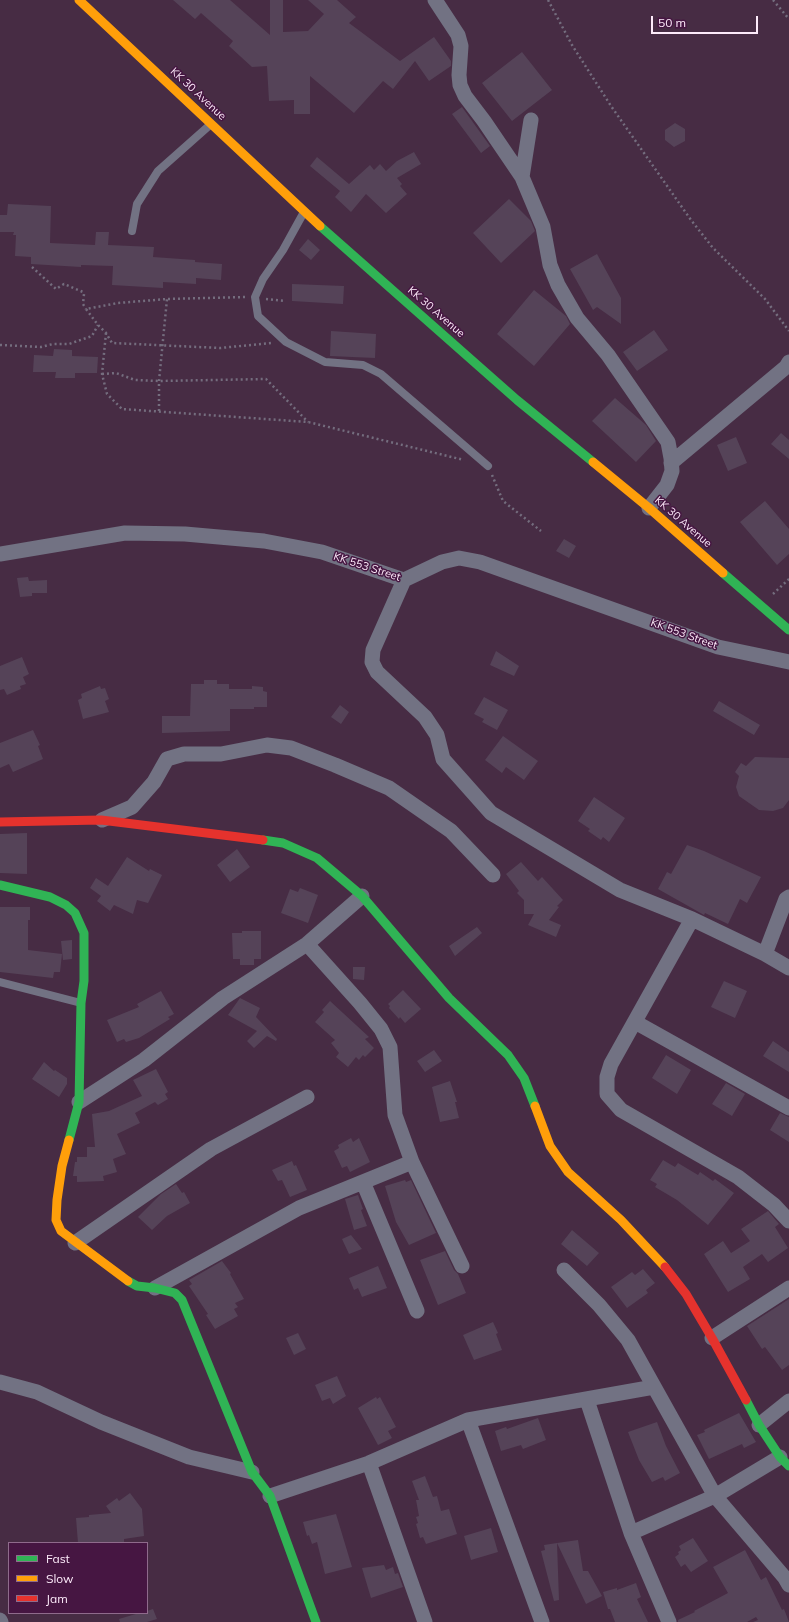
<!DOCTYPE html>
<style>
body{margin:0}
#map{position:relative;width:789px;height:1622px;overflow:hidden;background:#472c44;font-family:Mulish,sans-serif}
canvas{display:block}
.legend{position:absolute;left:8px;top:1542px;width:140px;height:72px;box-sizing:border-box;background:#461642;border:1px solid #8f6b8c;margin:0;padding:5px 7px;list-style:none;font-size:12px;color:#fdebfa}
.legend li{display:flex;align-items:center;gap:8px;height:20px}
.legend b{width:20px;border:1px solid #8f6b8c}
.scale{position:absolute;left:651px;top:16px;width:107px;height:18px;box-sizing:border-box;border:2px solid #fdebfa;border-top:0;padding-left:5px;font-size:12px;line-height:14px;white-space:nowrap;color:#fdebfa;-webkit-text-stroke:3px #461642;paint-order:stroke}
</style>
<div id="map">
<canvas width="789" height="1622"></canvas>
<ul class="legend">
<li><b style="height:5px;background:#30b455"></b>Fast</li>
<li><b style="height:5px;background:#ff9f0a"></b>Slow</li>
<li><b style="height:5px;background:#e5322d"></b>Jam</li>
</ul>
<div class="scale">50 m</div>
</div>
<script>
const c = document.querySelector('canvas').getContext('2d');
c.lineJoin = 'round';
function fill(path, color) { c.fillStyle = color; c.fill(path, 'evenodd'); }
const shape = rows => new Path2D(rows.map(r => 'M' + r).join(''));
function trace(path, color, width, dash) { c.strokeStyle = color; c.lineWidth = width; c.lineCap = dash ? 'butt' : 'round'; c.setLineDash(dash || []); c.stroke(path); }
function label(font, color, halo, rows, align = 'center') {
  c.font = font + ' Mulish,sans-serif'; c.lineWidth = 3; c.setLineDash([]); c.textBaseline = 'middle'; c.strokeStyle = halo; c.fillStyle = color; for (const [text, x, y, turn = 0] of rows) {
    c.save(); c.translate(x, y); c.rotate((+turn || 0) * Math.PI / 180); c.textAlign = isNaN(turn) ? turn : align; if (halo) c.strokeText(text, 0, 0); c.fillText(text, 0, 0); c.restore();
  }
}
fill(shape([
 [173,0,230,0,270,35,270,0,283,0,283,32,308,31,324,14,308,0,337,0,356,17,349,23,400,61,434,37,451,61,451,66,429,81,415,61,393,89,383,81,354,113,310,76,310,114,294,114,294,100,269,101,267,66,252,67,229,46,233,41,201,13,195,19],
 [522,52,552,90,512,121,482,83],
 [462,107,490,146,481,153,452,114],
 [675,123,685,129,685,141,674,147,665,140,665,130],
 [414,152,421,164,397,178,402,184,400,186,407,194,386,213,366,194,351,212,335,197,340,191,310,166,317,157,349,184,370,165,374,170,380,164,386,171,397,161],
 [509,199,531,221,535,231,501,263,473,233],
 [8,204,51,206,50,243,95,245,96,232,109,232,108,245,154,247,153,257,195,260,195,262,222,264,221,280,196,278,196,284,163,282,163,288,112,285,113,266,81,265,81,267,31,264,31,257,15,256,16,235,13,235,14,232,0,232,0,215,7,215],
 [308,239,320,250,311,260,299,250],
 [597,254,621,298,621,324,597,307,593,310,570,269],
 [292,284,344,286,343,304,292,301],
 [534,290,566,316,570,324,534,366,497,334],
 [654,330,668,350,637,371,623,352],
 [331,331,376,334,375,358,330,356],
 [54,349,72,350,72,356,98,357,97,373,75,373,75,378,55,378,56,372,33,372,34,355,53,356],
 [615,398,646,425,656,441,636,462,592,421],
 [781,433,789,440,789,459,771,444],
 [736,437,747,463,728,471,717,445],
 [765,501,789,529,789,554,777,565,740,522],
 [564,539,576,546,569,558,556,551],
 [28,577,29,581,47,580,47,593,32,593,32,596,20,597,17,578],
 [496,651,519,666,514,676,490,665],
 [22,657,29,674,23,677,26,684,20,686,21,689,7,695,4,689,0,690,0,666],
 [204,680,217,680,217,684,229,684,229,689,252,689,252,686,263,687,263,691,267,692,267,707,254,707,254,709,230,709,230,731,162,733,162,716,190,716,191,684,204,684],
 [100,686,101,689,105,688,109,699,105,701,109,712,83,719,78,700,82,698,81,694],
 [484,697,508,710,497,730,482,722,484,719,474,714],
 [719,701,760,725,754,735,713,711],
 [340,705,349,712,341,724,331,717],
 [33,730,40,745,38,746,43,759,13,772,9,764,0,768,0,743],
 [503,736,538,761,524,780,506,767,502,773,485,760],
 [755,757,789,758,789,800,783,808,773,811,759,810,739,796,736,787,739,776,735,772,741,763,746,766],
 [594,797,625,818,609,842,603,837,601,840,588,831,590,829,578,821],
 [27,833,27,874,0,873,0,834],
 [687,845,704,851,761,877,747,903,740,899,728,924,705,913,704,915,697,911,658,889,667,872,671,874],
 [237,849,250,867,230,882,217,865],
 [127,857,149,871,150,869,162,875,148,903,137,900,133,914,114,905,110,911,97,901,101,896,90,888,96,878,108,886],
 [521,862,538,881,542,877,563,900,557,906,559,907,549,920,561,925,556,937,528,925,534,914,524,914,524,900,517,893,519,891,506,874],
 [300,888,318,895,308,923,281,913,290,889,298,892],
 [0,907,30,907,30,920,28,920,28,950,62,954,60,972,54,972,53,978,0,972],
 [477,927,482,933,455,956,449,946],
 [242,931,261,931,261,959,254,959,254,965,240,965,240,959,233,959,232,933,242,933],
 [72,940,72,959,63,960,61,941],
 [353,967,365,967,364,980,353,979],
 [724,981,747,991,735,1018,711,1007],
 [403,990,421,1009,405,1023,400,1017,399,1019,389,1008,390,1006,388,1004],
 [161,991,174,1014,168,1017,170,1019,139,1038,126,1042,124,1039,117,1042,107,1020,139,1007,137,1004],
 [240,998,260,1008,256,1017,277,1039,276,1041,267,1036,254,1048,247,1041,257,1031,228,1015],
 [330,1001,369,1037,365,1039,374,1048,365,1057,363,1055,359,1060,356,1057,348,1067,336,1057,339,1053,331,1043,335,1040,315,1022,324,1012,322,1010],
 [773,1041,789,1052,789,1072,763,1056],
 [434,1050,442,1061,425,1072,417,1061],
 [666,1055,691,1070,677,1094,652,1078],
 [44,1062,54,1071,55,1070,67,1078,67,1084,59,1097,32,1079],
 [156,1069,168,1092,165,1094,168,1099,158,1105,155,1102,135,1113,140,1123,117,1134,126,1154,113,1159,117,1172,103,1176,104,1181,77,1182,77,1176,73,1176,75,1162,77,1162,77,1157,87,1157,87,1147,95,1147,92,1114,109,1111,142,1096,133,1080],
 [450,1081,457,1102,455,1102,459,1118,440,1122,432,1087],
 [726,1083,745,1094,732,1116,712,1104],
 [780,1113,789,1117,789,1142,770,1130],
 [351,1138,353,1142,359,1138,370,1162,350,1172,347,1166,342,1168,334,1151,339,1148,338,1145],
 [663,1160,675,1167,678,1163,698,1175,700,1172,713,1181,715,1179,734,1193,708,1225,677,1200,655,1187,657,1184,650,1180],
 [292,1161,294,1166,296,1165,307,1190,290,1197,282,1180,278,1181,272,1170],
 [405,1180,406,1182,411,1180,436,1233,409,1245,396,1222,385,1186],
 [176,1184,182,1193,184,1192,190,1203,167,1216,152,1230,138,1217,161,1194],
 [358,1195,363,1209,361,1210,367,1226,354,1230,345,1199],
 [768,1211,779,1224,775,1227,788,1248,768,1262,762,1254,743,1267,750,1279,728,1292,704,1254,723,1241,731,1253,750,1241,741,1229],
 [572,1230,599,1253,587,1266,561,1244],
 [351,1235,362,1249,349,1254,342,1239],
 [445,1251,454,1270,458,1274,466,1293,438,1305,420,1260],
 [222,1261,231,1273,230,1274,244,1299,235,1303,238,1307,234,1309,238,1316,215,1329,206,1315,208,1314,189,1286,192,1284,189,1280],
 [378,1266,387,1288,362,1297,358,1288,354,1290,349,1278],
 [643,1269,655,1283,646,1290,648,1293,627,1308,611,1287,632,1272,635,1275],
 [789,1299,789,1365,782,1370,765,1347,762,1349,747,1326],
 [493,1322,498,1333,496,1334,502,1350,474,1360,463,1335],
 [298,1333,306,1349,294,1355,286,1338],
 [337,1376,346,1396,333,1404,330,1398,322,1401,315,1385],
 [376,1397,377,1399,380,1397,396,1427,388,1431,392,1438,378,1445,358,1408],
 [739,1413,756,1442,744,1448,742,1444,709,1459,697,1435,705,1432,704,1430],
 [538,1418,546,1440,523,1449,521,1445,501,1451,495,1431,506,1427,507,1429],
 [657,1422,666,1446,680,1473,665,1481,663,1477,652,1482,639,1460,628,1432],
 [425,1476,433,1497,437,1496,441,1511,449,1509,457,1534,426,1544,423,1537,420,1538,416,1524,418,1523,416,1517,419,1516,416,1500,419,1500,412,1481],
 [130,1493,142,1509,144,1536,124,1539,124,1543,78,1543,76,1518,89,1517,89,1515,111,1513,106,1506,117,1498,119,1501],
 [336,1514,352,1567,325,1574,317,1542,312,1544,309,1535,307,1536,303,1522],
 [491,1528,498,1552,471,1560,464,1536],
 [693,1538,708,1561,691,1572,685,1564,681,1567,675,1557,679,1554,678,1552,681,1550,679,1546],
 [578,1540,583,1571,588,1571,602,1596,586,1604,557,1543],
 [557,1543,559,1600,554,1601,541,1551,545,1550,544,1545],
 [745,1550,761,1580,766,1577,782,1610,784,1609,789,1622,753,1622,758,1620,756,1617,747,1622,678,1622,678,1620,695,1612,694,1611,728,1593,713,1567],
 [384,1565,386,1570,393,1567,395,1574,398,1573,403,1587,371,1598,362,1568],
 [636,1583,641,1597,637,1599,648,1622,615,1622,610,1609,608,1609,603,1592,617,1588,617,1590],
 [153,1609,157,1619,147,1622,120,1622,119,1619,139,1613,147,1613,147,1611]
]), '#554358');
trace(shape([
 [548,0,572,45,611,106,691,220,713,248,765,299,789,331],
 [773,0,789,19],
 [32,267,56,289,64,284,83,292,84,294,83,304,86,309],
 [245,297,167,299,118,303,86,309,98,325,106,333,112,343,220,348,271,343],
 [266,299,285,301],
 [106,333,102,374,107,394,122,409,308,422,464,460],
 [0,345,41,347,53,344,69,344,92,336,98,325],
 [102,374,116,373,135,380,159,381,266,379,308,422],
 [159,411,159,381,167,299],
 [492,475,503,501,541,531],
 [773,594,789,579]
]), '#746d7e', 2.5, [2, 3]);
trace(shape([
 [304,212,283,250,263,279,255,297,258,316,286,342,325,362,363,365,381,374,488,466],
 [132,231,137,204,158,171,211,124],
 [0,982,81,1003]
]), '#727283', 8);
trace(shape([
 [435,0,458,35,461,46,459,75,460,85,465,96,484,121,522,177],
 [531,120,522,177,543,227,550,265,558,285,577,318,608,355,668,442,671,458,672,471,667,485,649,508],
 [671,463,786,367,789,362],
 [0,554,125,533,185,534,264,541,322,552,404,580,442,562,459,558,480,562,718,647,789,662],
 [404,580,373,650,372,662,377,672,425,717,437,735,443,759,491,813,620,890,692,919,765,954,789,968],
 [102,820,132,807,154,782,167,759,184,754,221,754,267,745,291,748,335,765,389,788,451,831,493,875],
 [692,919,611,1064,607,1077,607,1094,621,1110,738,1177,774,1205,789,1221],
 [307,944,360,1003,381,1029,390,1047,395,1115,412,1162,462,1266],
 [765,954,786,899,789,897],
 [635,1022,789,1108],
 [79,1102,144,1060,223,998,307,944,362,896],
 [363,1182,417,1311],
 [75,1243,211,1149,307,1097],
 [564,1270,599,1305,628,1340,715,1496,785,1578,789,1585],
 [155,1288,299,1208,412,1162],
 [712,1338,789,1288],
 [0,1382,37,1392,101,1422,189,1457,252,1472],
 [587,1400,631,1533,669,1622],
 [468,1420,542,1622],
 [759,1425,789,1401],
 [369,1463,425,1622],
 [270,1496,369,1463,468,1420,654,1387],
 [631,1533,715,1496,780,1457],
 [0,1620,1,1622]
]), '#727283', 15);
trace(shape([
 [320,226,517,400,593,462],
 [723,573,789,630],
 [263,840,283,843,317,858,362,896,449,998,508,1055,524,1078,535,1106],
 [0,885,50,897,66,905,75,913,84,933,84,981,81,1003,79,1102,69,1140],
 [128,1281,137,1286,155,1288,175,1293,182,1300,252,1472,270,1496,316,1622],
 [746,1400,759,1425,780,1457,789,1466]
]), '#30b455', 9);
trace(shape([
 [79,0,320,226],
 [593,462,649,508,723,573],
 [535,1106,550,1146,568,1172,621,1220,665,1267],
 [69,1140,62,1166,57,1200,56,1220,61,1231,128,1281]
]), '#ff9f0a', 9);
trace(shape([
 [0,822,101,820,263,840],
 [665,1267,686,1294,712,1338,746,1400]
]), '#e5322d', 9);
label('11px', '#fdebfa', '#461642', [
 ["KK 30 Avenue",198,94,43],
 ["KK 30 Avenue",436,312,41],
 ["KK 30 Avenue",683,522,41],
 ["KK 553 Street",367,567,18],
 ["KK 553 Street",684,634,20]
]);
</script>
